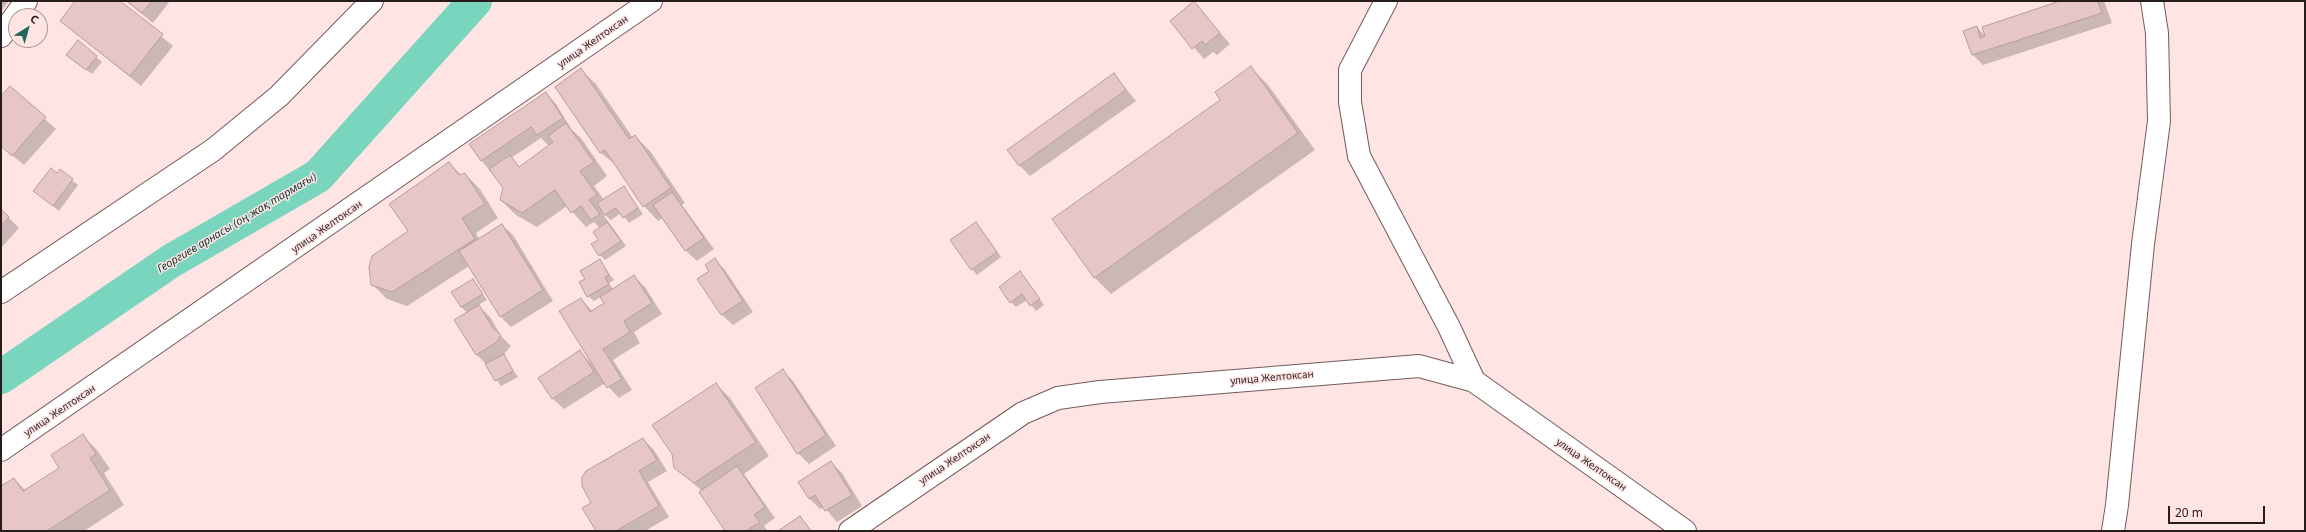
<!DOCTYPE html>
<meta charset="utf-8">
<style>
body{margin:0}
#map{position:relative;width:2306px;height:532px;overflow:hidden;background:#fee5e4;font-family:"Noto Sans",sans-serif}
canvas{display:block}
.frame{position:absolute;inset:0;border:2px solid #271c1c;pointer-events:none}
.north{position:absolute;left:8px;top:8px;width:40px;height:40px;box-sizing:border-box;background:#fee5e4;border:1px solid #a89594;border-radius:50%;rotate:37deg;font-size:11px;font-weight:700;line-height:16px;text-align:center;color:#271c1c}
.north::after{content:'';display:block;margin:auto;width:14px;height:18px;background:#246758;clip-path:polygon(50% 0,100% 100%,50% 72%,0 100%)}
.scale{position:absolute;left:2168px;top:506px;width:97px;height:18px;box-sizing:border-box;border:2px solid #271c1c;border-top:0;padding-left:5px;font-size:12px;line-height:14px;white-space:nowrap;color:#271c1c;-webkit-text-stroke:3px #fee5e4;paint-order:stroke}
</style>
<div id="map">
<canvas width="2306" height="532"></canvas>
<div class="frame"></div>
<div class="north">С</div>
<div class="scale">20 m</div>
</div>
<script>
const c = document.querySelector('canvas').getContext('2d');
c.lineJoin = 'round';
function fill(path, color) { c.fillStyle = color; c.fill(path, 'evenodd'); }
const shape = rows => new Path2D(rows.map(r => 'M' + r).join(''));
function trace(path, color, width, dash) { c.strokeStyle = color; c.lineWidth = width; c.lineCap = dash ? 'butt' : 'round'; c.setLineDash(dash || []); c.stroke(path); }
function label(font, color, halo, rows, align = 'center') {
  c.font = font + ' "Noto Sans",sans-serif'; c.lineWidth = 3; c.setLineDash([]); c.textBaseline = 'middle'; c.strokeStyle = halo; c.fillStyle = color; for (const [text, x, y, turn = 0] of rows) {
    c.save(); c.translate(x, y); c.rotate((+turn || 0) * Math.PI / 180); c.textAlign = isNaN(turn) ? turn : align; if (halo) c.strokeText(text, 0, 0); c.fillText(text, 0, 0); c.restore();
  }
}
fill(shape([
 [1,1,9,1,1,11],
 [76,1,118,1,173,46,141,86,61,21],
 [126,1,170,1,153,23],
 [2064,1,2104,1,2112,23,1983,65,1973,55,1977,27,1986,37],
 [1194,3,1230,44,1217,55,1213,52,1204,59,1171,21],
 [96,57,102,62,92,74,73,60],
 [1251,68,1268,85,1315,150,1111,294,1094,277,1221,100],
 [581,70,596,84,633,138,635,136,650,151,685,203,682,205,714,249,697,261,686,251,663,218,658,221,644,206,617,166,601,153,556,87],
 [1114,74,1136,101,1030,176,1019,165],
 [10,88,56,129,24,165,1,146,1,98],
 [546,93,556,104,572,130,581,138,607,176,594,186,604,200,624,187,643,214,629,223,621,213,611,220,602,213,626,246,605,260,600,255,600,228,594,222,586,227,567,206,537,227,516,215,501,200,504,188,481,160],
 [541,138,549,146,520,167,511,158],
 [449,163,461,175,465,174,480,189,498,218,476,233,479,239,502,225,513,235,553,301,511,327,500,316,469,266,407,306,387,299,372,284,409,231],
 [60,171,78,185,59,211,35,191],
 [1,210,19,228,1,248],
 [976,223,1001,257,977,275,972,269],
 [715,260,725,270,753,312,733,325,722,315,699,279,710,271],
 [600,261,614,280,609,283,613,289,634,276,645,287,662,314,634,332,640,343,613,360,632,390,619,398,605,383,564,409,553,399,540,378,580,352,591,363,581,299,593,312,606,304,601,297,594,301,588,296,586,280],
 [1020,272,1044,305,1036,311,1027,300,1016,307,1011,302],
 [473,280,487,300,478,305,490,317,502,337,511,346,503,355,518,377,501,386,486,364,476,354,468,313,461,307],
 [783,371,793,381,836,446,809,464,798,453],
 [716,384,730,398,769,456,744,474,775,518,764,526,768,531,726,531,702,491,675,467],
 [83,436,97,450,110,469,104,473,124,505,84,531,1,531,1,487,14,479,26,491,60,468],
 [643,439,654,450,667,471,648,482,669,517,645,531,597,531],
 [831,462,842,473,862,506,837,522,824,507,820,509,810,499,799,482],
 [800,517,812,531,780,531]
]), '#0003');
trace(shape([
 [1,377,171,261,318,176,475,1]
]), '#79d5be', 34);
const building = shape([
 [75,1,120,1,163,34,130,76,60,21,75,1],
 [127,1,152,1,142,13,127,1],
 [1194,1,1220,33,1205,45,1202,41,1192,49,1170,21,1194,1],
 [2060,1,2098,1,2102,13,1972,55,1963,31,1977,26,1980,38,1985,36,1982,27,2060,1],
 [78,40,97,56,86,70,66,55,78,40],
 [1251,66,1298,133,1094,278,1052,219,1220,100,1215,92,1251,66],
 [581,68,629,139,635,135,671,188,643,207,605,150,600,153,555,87,581,68],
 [1114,73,1126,90,1019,166,1007,150,1114,73],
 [10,86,46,117,12,156,1,146,1,96,10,86],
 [546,92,563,118,537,135,531,127,481,161,469,144,546,92],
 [566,123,594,162,580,171,597,195,589,200,600,214,591,220,581,206,571,213,555,190,522,213,500,200,503,188,489,169,510,155,519,167,553,142,548,136,566,123],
 [449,162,459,175,465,173,485,204,462,218,475,239,392,292,371,285,369,267,372,256,408,231,389,204,449,162],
 [51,168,57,173,60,169,73,179,53,206,33,191,51,168],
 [624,186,638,208,623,218,616,208,604,215,597,203,624,186],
 [672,192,704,238,685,251,653,205,672,192],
 [1,209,9,217,1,226,1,209],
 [607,222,621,241,599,256,591,244,598,240,593,232,607,222],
 [976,222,997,252,971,270,950,240,976,222],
 [502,224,543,290,500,317,459,251,502,224],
 [715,258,743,301,721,315,697,279,709,271,705,265,715,258],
 [600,259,609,275,605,277,609,284,587,297,579,282,585,279,580,271,600,259],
 [1020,271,1040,299,1030,306,1022,294,1010,303,999,287,1020,271],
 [634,275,652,303,624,321,630,332,603,349,622,379,607,388,559,311,581,298,590,312,604,303,600,297,634,275],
 [473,279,483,294,461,307,451,292,473,279],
 [479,305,493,328,501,335,497,342,476,355,454,320,479,305],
 [580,350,594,372,552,399,538,378,580,350],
 [504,354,513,371,495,381,485,364,504,354],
 [783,369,826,435,797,454,755,388,783,369],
 [716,383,756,442,694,483,674,468,672,454,652,425,716,383],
 [83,434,96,454,90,458,110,490,47,531,1,531,1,486,14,478,23,491,59,468,51,455,83,434],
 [643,438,657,460,639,471,659,506,616,531,596,531,582,508,591,503,582,486,582,477,586,471,643,438],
 [831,461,852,495,825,511,815,495,809,499,798,482,831,461],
 [737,466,765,507,754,515,760,522,746,531,725,531,699,492,737,466],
 [800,516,811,531,778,531,800,516]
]);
fill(building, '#e6c7c6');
trace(building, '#b99c9a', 1);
const minor = shape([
 [1386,1,1350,70,1350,102,1359,156,1449,327,1474,381],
 [1,36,26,1],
 [1,292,213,150,279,96,372,1],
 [1,450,651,1],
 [850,531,1023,413,1058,398,1100,392,1419,366,1474,381,1685,531],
 [2113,531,2117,505,2143,244,2159,121,2157,33,2152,1]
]);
trace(minor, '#745a59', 24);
trace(minor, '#fff', 22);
label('10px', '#271c1c', '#fee5e4', [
 ["улица Желтоксан",593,42,-35],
 ["улица Желтоксан",327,227,-35],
 ["улица Желтоксан",1272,378,-5],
 ["улица Желтоксан",60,411,-34],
 ["улица Желтоксан",955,459,-34],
 ["улица Желтоксан",1591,465,35]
]);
label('italic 11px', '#0a362d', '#fee5e4', [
 ["Георгиев арнасы (оң жақ тармағы)",237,223,-31]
]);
</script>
